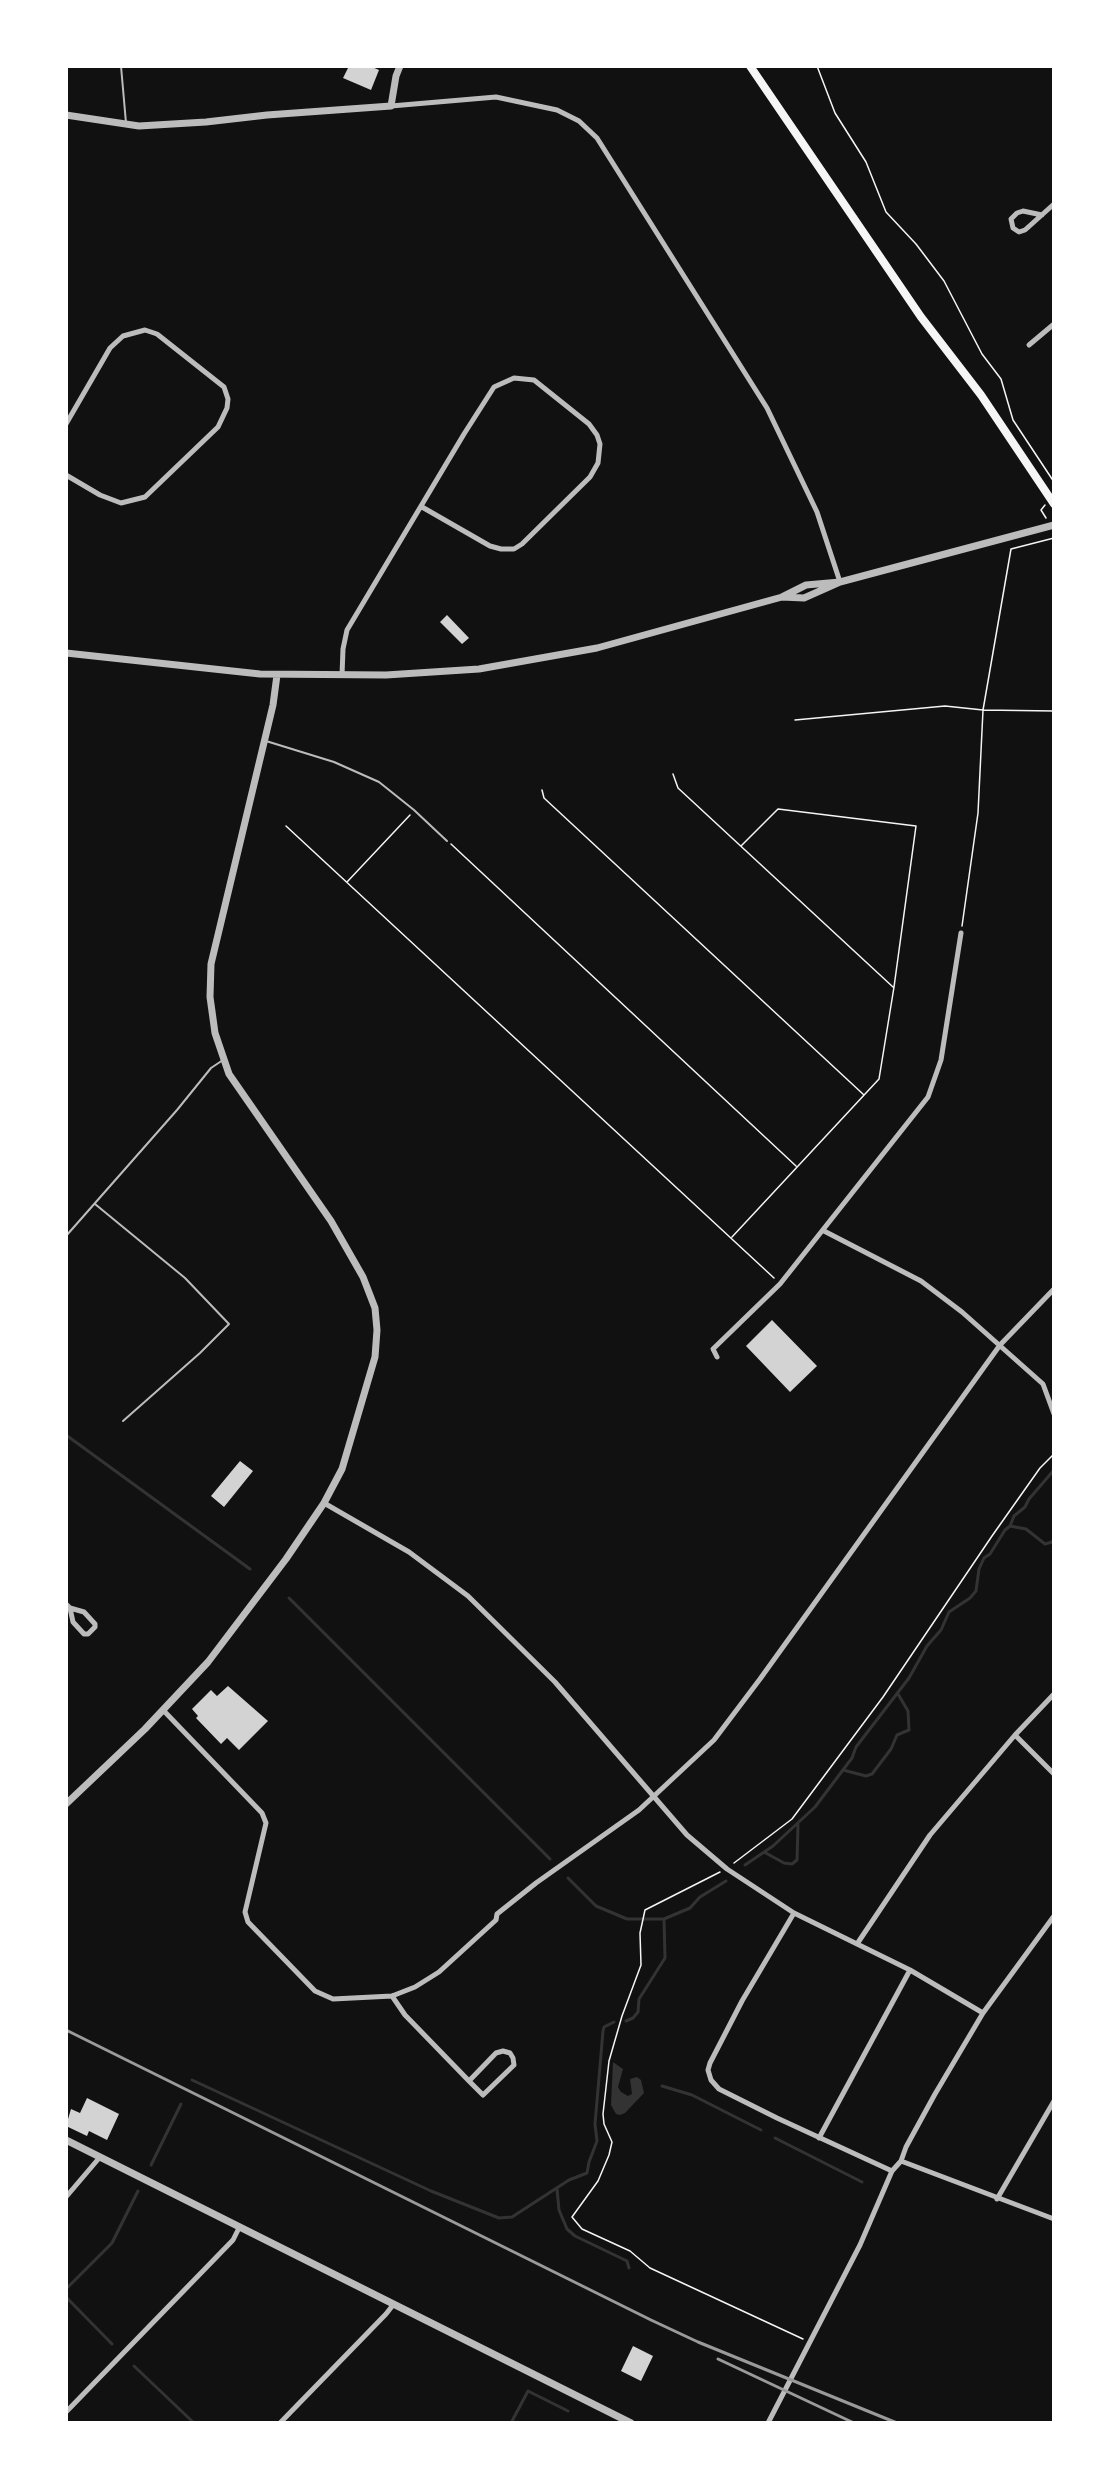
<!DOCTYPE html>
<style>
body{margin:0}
#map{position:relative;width:1120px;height:2489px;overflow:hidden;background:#111;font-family:Mulish,sans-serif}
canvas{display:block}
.frame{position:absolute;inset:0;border:68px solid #fff;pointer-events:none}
</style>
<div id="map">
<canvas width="1120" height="2489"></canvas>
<div class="frame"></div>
</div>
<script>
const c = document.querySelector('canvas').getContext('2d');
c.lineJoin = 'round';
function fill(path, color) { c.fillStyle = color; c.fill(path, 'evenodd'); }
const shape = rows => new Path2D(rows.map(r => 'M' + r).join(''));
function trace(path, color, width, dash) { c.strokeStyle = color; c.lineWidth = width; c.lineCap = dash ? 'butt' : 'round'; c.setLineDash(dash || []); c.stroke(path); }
fill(shape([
 [613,2062,623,2069,618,2087,621,2092,628,2096,632,2094,630,2079,637,2077,641,2080,644,2093,625,2113,620,2115,616,2114,611,2105]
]), '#333');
trace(shape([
 [66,1435,250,1569],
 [1010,1526,1026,1529,1045,1544,1052,1542,1054,1539],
 [289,1598,550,1859],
 [843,1770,866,1776,872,1774,891,1749,897,1735,909,1730,908,1711,898,1694],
 [764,1852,784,1863,792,1864,797,1860,798,1825],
 [745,1865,773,1846,815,1807,852,1758,856,1747,909,1678,927,1646,941,1630,949,1612,970,1598,976,1591,979,1569,984,1558,990,1554,1005,1530,1010,1526,1014,1516,1025,1507,1029,1499,1054,1470],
 [568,1878,596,1906,627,1919,664,1919,690,1908,700,1897,726,1881],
 [626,2021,633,2018,638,2012,639,1999,665,1958,664,1919],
 [192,2080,431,2191,499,2218,512,2217,569,2180,587,2173,589,2162,597,2141,595,2124,603,2031,604,2027,614,2022],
 [662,2086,692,2095,761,2130],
 [775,2138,862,2182],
 [151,2165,181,2104],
 [557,2189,559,2210,567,2229,575,2236,627,2261,629,2268],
 [66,2289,112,2243,138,2191],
 [66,2297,112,2344],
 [134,2366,194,2423],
 [511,2423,528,2391,568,2411]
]), '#333', 3);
fill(shape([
 [349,66,370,66,379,70,371,90,343,78],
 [447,615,469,638,462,644,440,622],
 [772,1320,817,1366,790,1392,746,1346],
 [240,1461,253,1471,224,1507,211,1496],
 [228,1686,268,1721,239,1750,227,1738,221,1744,196,1718,198,1716,192,1709,211,1690,217,1696],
 [87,2098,119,2114,107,2140,89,2131,87,2136,66,2126,71,2109,80,2113],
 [633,2346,653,2356,641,2381,621,2371]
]), '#d3d3d3');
trace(shape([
 [817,66,835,113,866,162,886,212,916,244,944,281,982,354,1001,379,1013,420,1054,482],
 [1045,505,1041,510,1046,518],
 [1054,538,1011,549,983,710,1054,711],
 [795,720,945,706,983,710,978,813,962,926],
 [673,774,678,788,893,987],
 [542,790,544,798,864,1095],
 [286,826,774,1278],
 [451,844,796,1166],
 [347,882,410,815],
 [732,1237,879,1079,894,987,916,826,778,809,741,846],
 [734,1863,792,1819,883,1697,992,1536,1040,1468,1054,1454],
 [720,1872,645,1910,640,1933,641,1965,622,2016,609,2061,603,2114,604,2124,612,2142,609,2155,598,2181,572,2217,582,2229,630,2251,650,2268,803,2339]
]), '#f5f5f5', 1.5);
trace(shape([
 [121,66,126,123],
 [266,741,334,762,379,782,414,810,447,841],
 [95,1204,185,1278,229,1324,200,1353,123,1421],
 [66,1236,177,1110,211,1068,223,1060]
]), '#bcbcbc', 2);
trace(shape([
 [391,106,496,97,557,110,579,121,597,138,767,408,817,512,840,582],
 [1042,215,1023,211,1017,213,1011,219,1013,228,1019,232,1025,230,1054,204],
 [1029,345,1054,324],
 [66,424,110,348,123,336,145,330,157,334,224,387,228,399,227,408,218,427,145,497,121,503,100,495,66,475],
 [342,675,343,649,347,630,464,434,494,387,514,378,534,380,589,424,597,435,600,444,598,463,590,477,522,544,514,549,501,549,490,546,422,507],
 [824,1231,921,1281,962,1312,1043,1384,1054,1414],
 [717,1357,713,1349,780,1284,928,1097,941,1060,961,933],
 [324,1503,409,1552,468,1596,555,1682,687,1835,727,1869,794,1913,910,1970,983,2013],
 [66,1604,70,1608,84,1612,95,1624,95,1627,88,1634,84,1634,73,1622,70,1608],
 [163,1710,262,1813,266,1823,245,1912,248,1922,315,1991,333,1999,392,1996,415,1987,439,1972,496,1920,497,1914,536,1883,639,1810,714,1740,760,1679,1000,1345,1054,1289],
 [1015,1735,1054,1774],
 [794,1913,742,2001,710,2063,708,2070,711,2080,719,2089,777,2118,892,2171],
 [857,1944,930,1835,1015,1735,1054,1694],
 [392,1996,405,2015,469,2081,483,2095,514,2065,513,2058,510,2053,503,2051,496,2053,469,2081],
 [819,2138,910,1970],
 [901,2161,1054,2219],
 [66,2197,100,2157],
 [997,2199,1054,2101],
 [66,2412,233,2240,239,2228],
 [280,2423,386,2314,393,2305],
 [768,2423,860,2245,892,2171,901,2161,906,2147,935,2094,983,2013,1054,1916]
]), '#bcbcbc', 5);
trace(shape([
 [66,115,139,126,206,122,267,115,391,106,396,76,400,66],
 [782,597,806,585,840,582,1054,525],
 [66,653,260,674,386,675,479,669,597,648,782,597,804,598,840,582],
 [66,1804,145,1729,208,1662,286,1559,324,1503,342,1469,375,1357,377,1330,375,1308,363,1277,331,1221,229,1074,215,1033,210,997,211,964,273,705,277,675],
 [66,2140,631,2423]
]), '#bcbcbc', 7);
trace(shape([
 [750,66,921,317,981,395,1054,504]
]), '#f5f5f5', 8);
trace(shape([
 [66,2030,651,2320,698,2342,897,2423],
 [718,2359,854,2423]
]), '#9a9a9a', 3);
</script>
